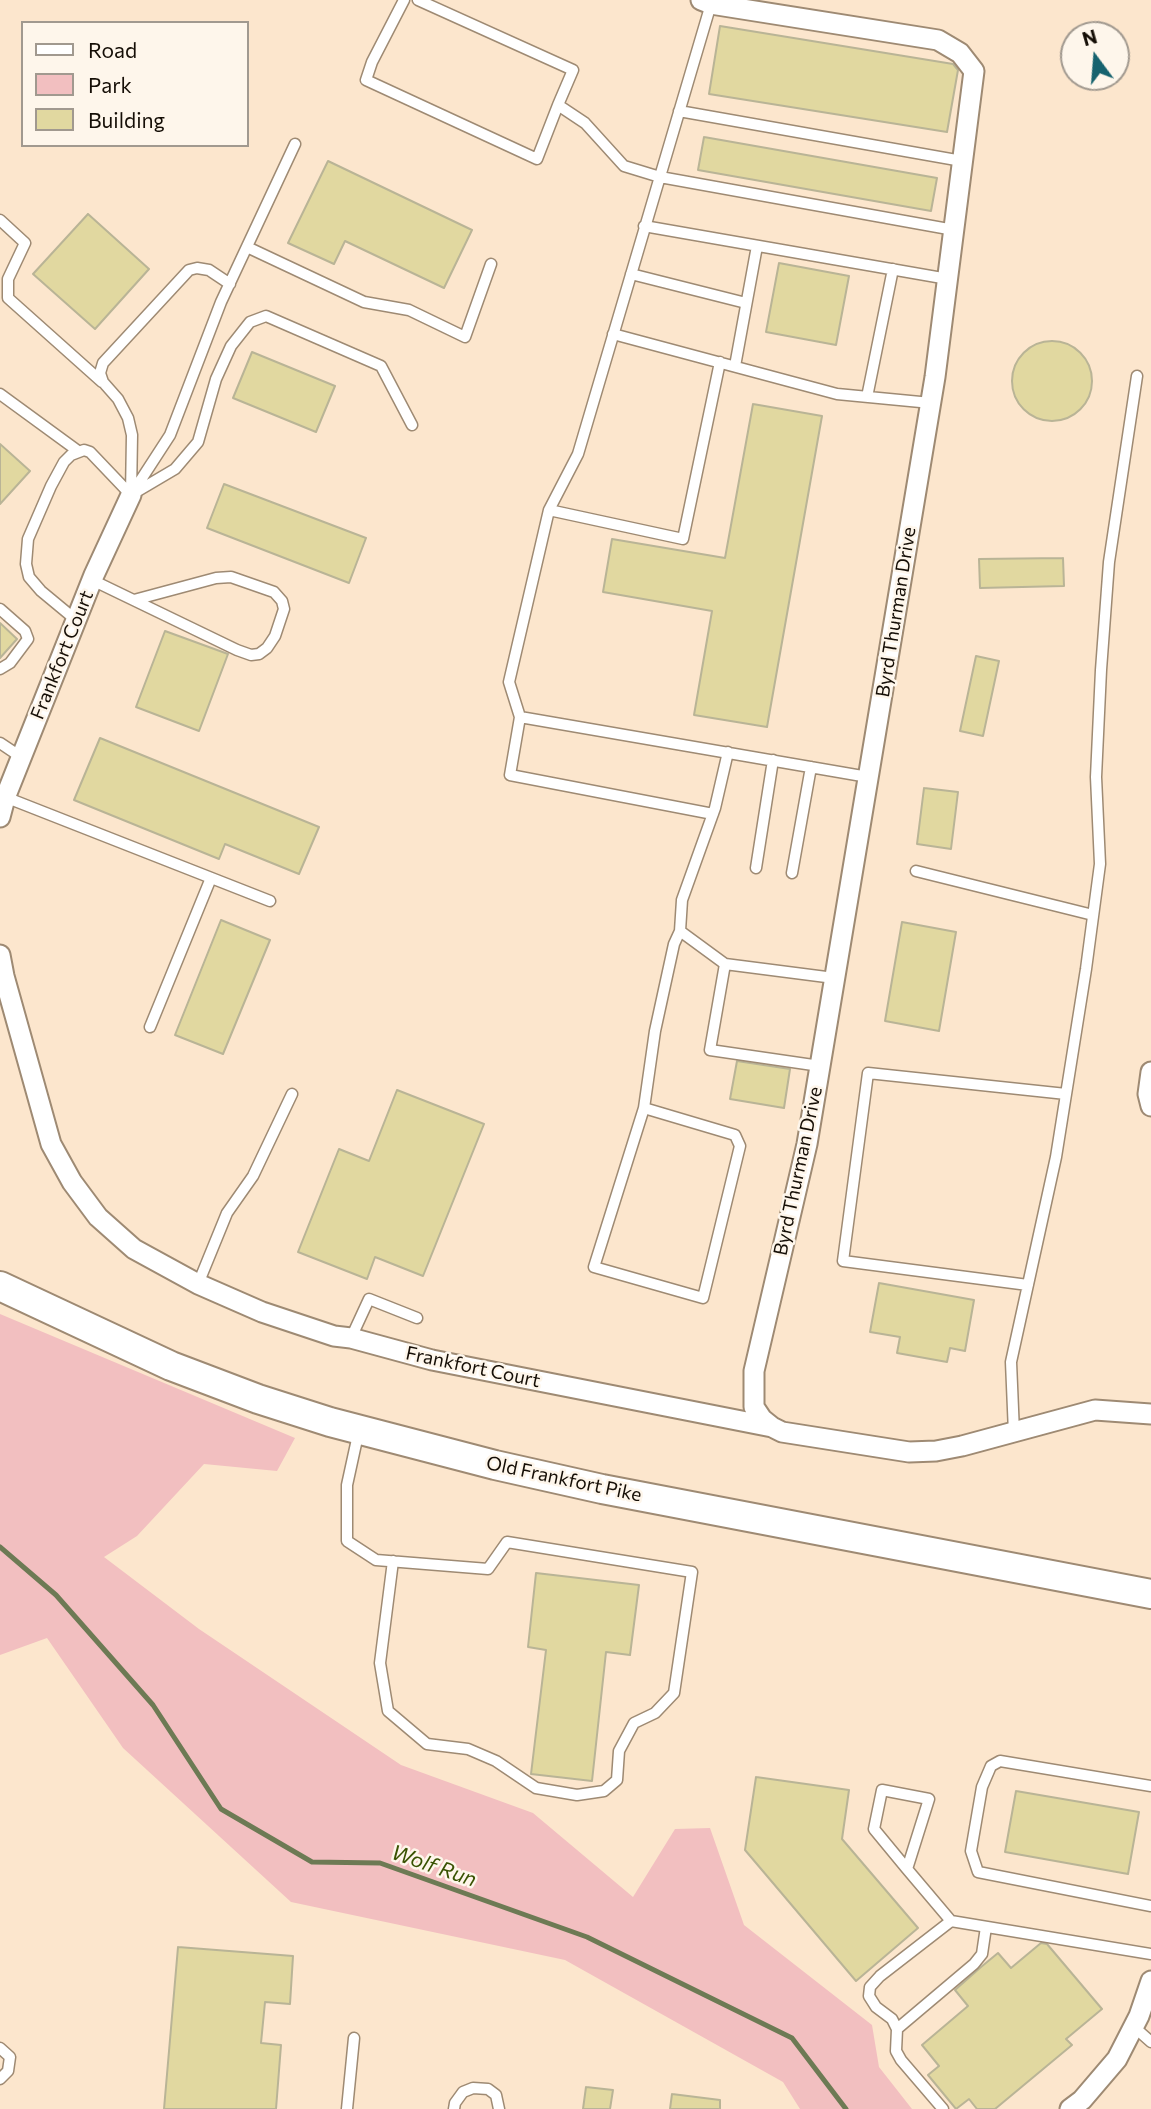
<!DOCTYPE html>
<style>
body{margin:0}
#map{position:relative;width:1151px;height:2109px;overflow:hidden;background:#fce6cd;font-family:Commissioner,sans-serif}
canvas{display:block}
.legend{position:absolute;left:21px;top:21px;width:228px;height:126px;box-sizing:border-box;background:#fef6eb;border:2px solid #a1998f;margin:0;padding:9px 12px;list-style:none;font-size:21px;color:#150e06}
.legend li{display:flex;align-items:center;gap:14px;height:35px}
.legend b{width:35px;border:2px solid #a1998f}
.north{position:absolute;left:1060px;top:21px;width:70px;height:70px;box-sizing:border-box;background:#fef6eb;border:2px solid #a1998f;border-radius:50%;rotate:344deg;font-size:19px;font-weight:700;line-height:28px;text-align:center;color:#150e06}
.north::after{content:'';display:block;margin:auto;width:24px;height:32px;background:#16626e;clip-path:polygon(50% 0,100% 100%,50% 72%,0 100%)}
</style>
<div id="map">
<canvas width="1151" height="2109"></canvas>
<ul class="legend">
<li><b style="height:9px;background:#fff"></b>Road</li>
<li><b style="height:19px;background:#f2bfc0"></b>Park</li>
<li><b style="height:19px;background:#e1d8a0"></b>Building</li>
</ul>
<div class="north">N</div>
</div>
<script>
const c = document.querySelector('canvas').getContext('2d');
c.lineJoin = 'round';
function fill(path, color) { c.fillStyle = color; c.fill(path, 'evenodd'); }
const shape = rows => new Path2D(rows.map(r => 'M' + r).join(''));
function trace(path, color, width, dash) { c.strokeStyle = color; c.lineWidth = width; c.lineCap = dash ? 'butt' : 'round'; c.setLineDash(dash || []); c.stroke(path); }
function label(font, color, halo, rows, align = 'center') {
  c.font = font + ' Commissioner,sans-serif'; c.lineWidth = 5; c.setLineDash([]); c.textBaseline = 'middle'; c.strokeStyle = halo; c.fillStyle = color; for (const [text, x, y, turn = 0] of rows) {
    c.save(); c.translate(x, y); c.rotate((+turn || 0) * Math.PI / 180); c.textAlign = isNaN(turn) ? turn : align; if (halo) c.strokeText(text, 0, 0); c.fillText(text, 0, 0); c.restore();
  }
}
fill(shape([
 [0,1314,295,1438,277,1471,204,1464,137,1536,104,1557,199,1629,401,1765,533,1813,633,1897,675,1829,710,1828,744,1925,872,2025,879,2067,912,2109,800,2109,783,2082,565,1960,291,1902,123,1748,47,1638,0,1655]
]), '#f2bfc0');
trace(shape([
 [0,1547,56,1595,153,1705,221,1809,312,1862,380,1863,587,1937,792,2038,846,2109]
]), '#6d7a54', 5);
const building = shape([
 [720,26,953,64,958,70,947,132,709,94,720,26],
 [704,137,937,178,931,211,698,170,704,137],
 [328,161,472,230,444,288,345,241,334,264,288,243,328,161],
 [88,214,149,269,95,329,33,274,88,214],
 [779,263,849,276,836,345,766,332,779,263],
 '1012 381a40 40 0 1 1 80 0a40 40 0 1 1-80 0Z',
 [252,352,335,386,316,432,233,398,252,352],
 [753,404,822,416,767,727,694,715,712,611,603,592,612,539,725,558,753,404],
 [0,444,30,471,0,504,0,444],
 [224,484,366,538,349,583,207,528,224,484],
 [1063,558,1064,586,980,588,979,559,1063,558],
 [0,623,17,639,0,658,0,623],
 [165,631,228,654,199,731,136,707,165,631],
 [976,656,999,661,983,736,960,731,976,656],
 [100,738,319,827,299,874,225,844,219,859,74,800,100,738],
 [924,788,958,792,951,849,917,844,924,788],
 [221,920,270,940,223,1054,175,1035,221,920],
 [902,922,956,932,939,1031,885,1021,902,922],
 [737,1061,790,1069,784,1108,730,1099,737,1061],
 [397,1090,484,1124,423,1276,375,1257,367,1279,298,1252,339,1149,369,1161,397,1090],
 [879,1283,974,1300,965,1351,950,1348,947,1362,897,1353,900,1337,870,1332,879,1283],
 [536,1573,639,1585,630,1655,606,1652,592,1781,531,1774,546,1650,528,1647,536,1573],
 [756,1777,849,1790,842,1839,918,1928,856,1981,745,1850,756,1777],
 [1016,1791,1139,1812,1128,1874,1005,1852,1016,1791],
 [1041,1943,1047,1944,1102,2009,1066,2039,1072,2045,995,2109,977,2109,969,2099,956,2109,928,2075,939,2066,922,2045,968,2006,955,1990,981,1967,998,1953,1011,1968,1041,1943],
 [178,1947,293,1956,290,2004,265,2002,261,2043,281,2045,276,2109,164,2109,178,1947],
 [586,2087,613,2090,610,2109,583,2109,586,2087],
 [672,2094,720,2100,720,2109,670,2109,672,2094]
]);
fill(building, '#e1d8a0');
trace(building, '#b9b496', 2);
const service = shape([
 [404,0,372,62,366,80,537,159,558,105,585,123,624,166,660,177,954,230],
 [418,0,573,70,558,105],
 [711,4,578,454,549,510,509,682,520,717,868,777],
 [679,111,962,161],
 [0,220,25,243,8,279,8,298,102,382],
 [644,226,948,279],
 [247,247,364,302,409,310,465,337,491,264],
 [631,274,746,303],
 [613,334,837,394,931,403],
 [735,366,757,246],
 [0,394,78,451],
 [867,397,893,269],
 [133,492,170,435,221,302,295,144],
 [131,495,175,469,198,442,216,379,231,346,250,322,266,316,381,366,412,425],
 [131,495,132,435,128,418,118,399,103,382,100,373,103,363,189,270,197,268,209,270,230,284],
 [549,510,683,539,720,362],
 [92,580,237,650,251,655,259,654,267,648,275,636,284,609,282,601,274,592,231,577,216,578,134,600],
 [0,609,25,631,28,639,10,663,0,669],
 [76,620,41,591,29,577,26,564,28,539,51,486,64,462,71,455,84,450,90,452,131,495],
 [520,717,510,775,713,814],
 [0,743,21,757],
 [5,797,270,901],
 [756,868,773,760],
 [916,871,1093,915],
 [792,873,811,767],
 [725,964,680,931,682,900,715,808,728,752],
 [150,1027,211,878],
 [820,1066,710,1050,725,964,834,978],
 [644,1108,735,1135,740,1146,703,1298,594,1267,644,1108,655,1031,674,944,680,931],
 [198,1284,227,1213,253,1176,292,1094],
 [1028,1285,843,1261,868,1073,1066,1094],
 [351,1338,369,1299,417,1318],
 [359,1430,347,1485,347,1541,376,1560,488,1569,507,1542,692,1572,674,1693,655,1713,634,1723,619,1751,617,1780,604,1791,577,1795,536,1788,496,1761,468,1749,427,1744,388,1711,380,1663,393,1561],
 [1014,1433,1011,1362,1056,1157,1086,969,1100,864,1096,777,1101,670,1109,562,1137,376],
 [1151,1786,1000,1761,991,1766,982,1787,971,1851,978,1872,1151,1906],
 [907,1869,929,1799,882,1790,874,1829,907,1869,951,1921,1151,1954],
 [1133,2026,1151,2042],
 [897,2029,974,1964,982,1954,986,1927],
 [0,2048,10,2057,8,2071,0,2079],
 [347,2109,354,2038],
 [454,2109,455,2103,463,2092,473,2088,488,2089,496,2095,499,2109],
 [943,2109,901,2060,896,2051,897,2029,892,2019,876,2007,869,1996,870,1987,880,1976,951,1921]
]);
const minor = shape([
 [701,0,711,4,938,40,960,53,974,71,935,377,807,1144,754,1371,754,1407,762,1419,772,1427],
 [0,817,5,798,94,575,131,495],
 [0,955,4,976,51,1144,72,1182,98,1217,134,1249,198,1284,262,1312,334,1336,351,1338,432,1360,772,1427,782,1432,909,1452,936,1451,962,1446,1095,1410,1151,1414],
 [1151,1072,1148,1094,1151,1106],
 [1070,2109,1082,2100,1117,2059,1139,2016,1151,1981]
]);
const secondary = shape([
 [0,1286,171,1366,258,1399,330,1422,495,1465,602,1489,1151,1594]
]);
trace(service, '#9e8a73', 13);
trace(minor, '#9e8a73', 23);
trace(secondary, '#9e8a73', 32);
trace(service, '#fff', 10);
trace(minor, '#fff', 19);
trace(secondary, '#fff', 28);
label('19px', '#150e06', '#fef6eb', [
 ["Byrd Thurman Drive",896,612,-81],
 ["Frankfort Court",62,655,-68],
 ["Byrd Thurman Drive",798,1171,-78],
 ["Frankfort Court",473,1367,12],
 ["Old Frankfort Pike",564,1479,12]
]);
label('italic 21px', '#395202', '#fef6eb', [
 ["Wolf Run",434,1866,19]
]);
</script>
